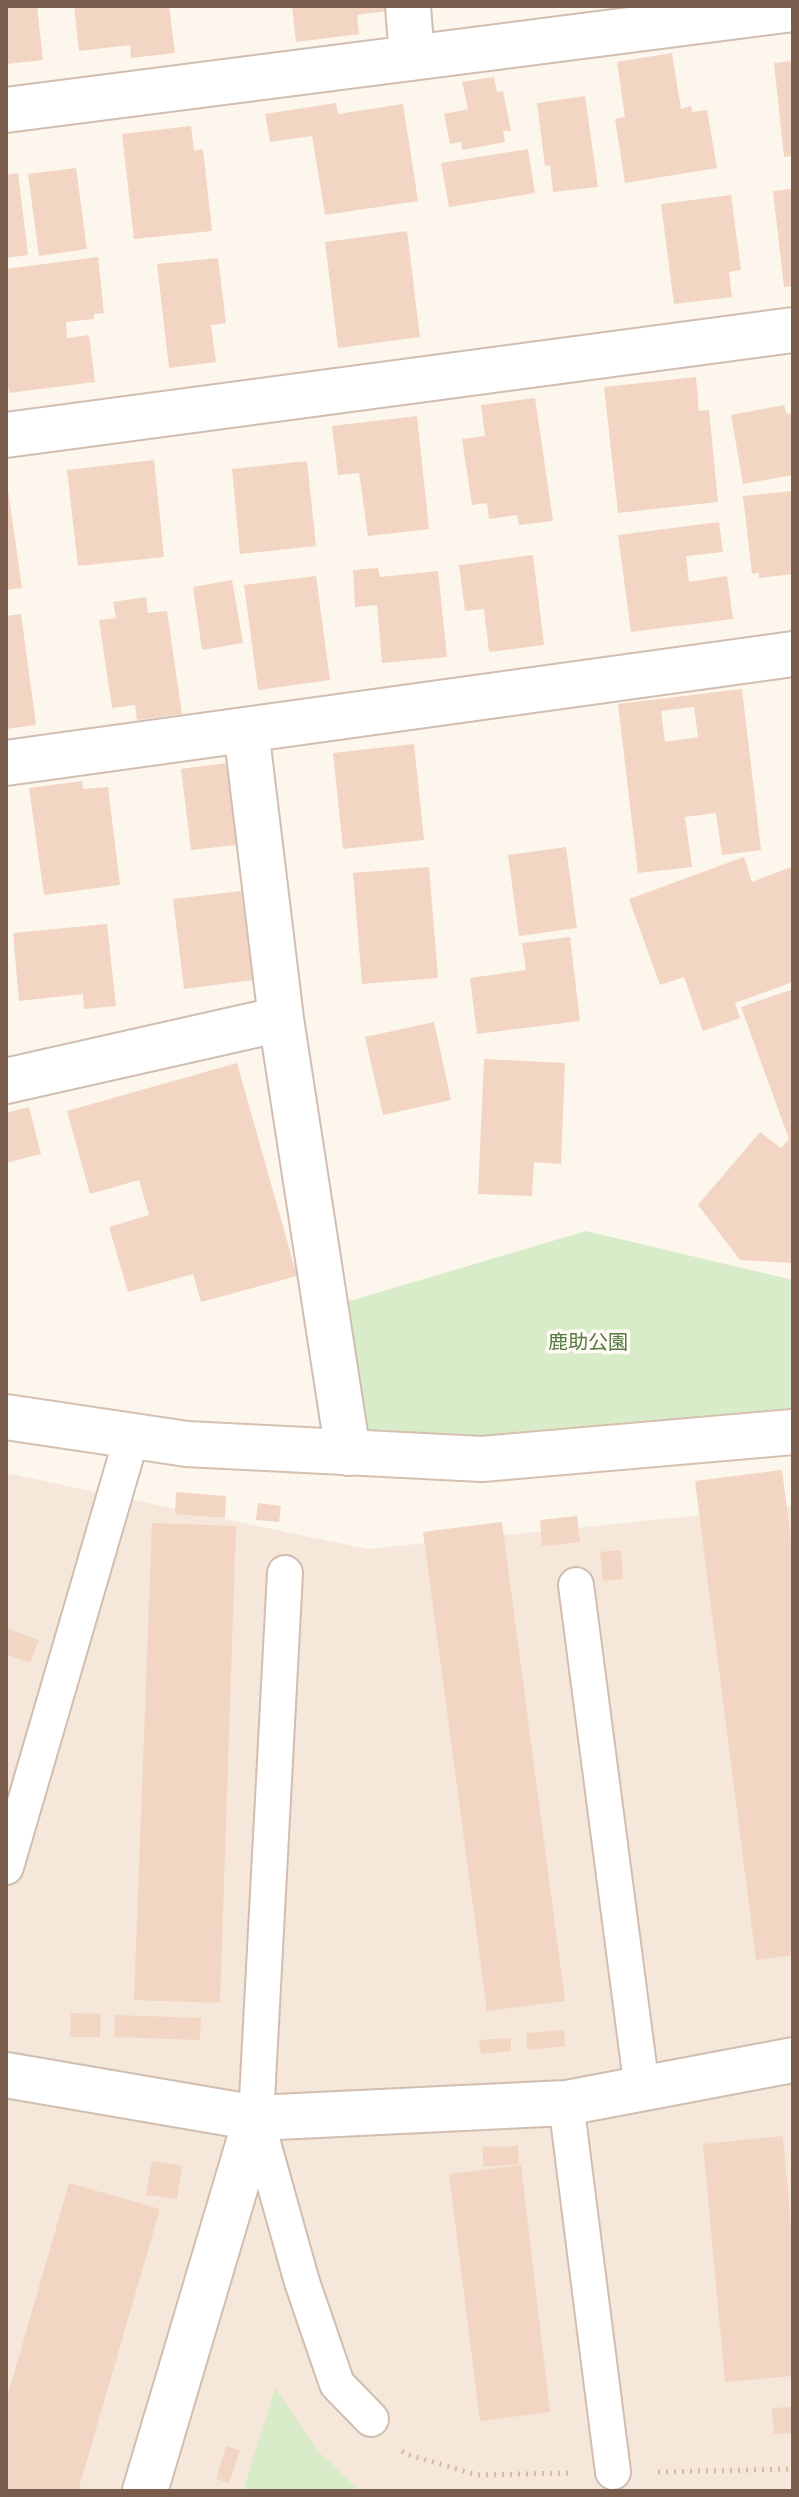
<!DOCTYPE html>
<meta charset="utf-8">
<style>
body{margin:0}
#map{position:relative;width:799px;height:2497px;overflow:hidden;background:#fdf6ec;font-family:Figtree,sans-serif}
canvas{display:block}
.frame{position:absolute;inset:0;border:8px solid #7a5c4d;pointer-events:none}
</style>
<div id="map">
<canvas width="799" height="2497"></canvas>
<div class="frame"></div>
</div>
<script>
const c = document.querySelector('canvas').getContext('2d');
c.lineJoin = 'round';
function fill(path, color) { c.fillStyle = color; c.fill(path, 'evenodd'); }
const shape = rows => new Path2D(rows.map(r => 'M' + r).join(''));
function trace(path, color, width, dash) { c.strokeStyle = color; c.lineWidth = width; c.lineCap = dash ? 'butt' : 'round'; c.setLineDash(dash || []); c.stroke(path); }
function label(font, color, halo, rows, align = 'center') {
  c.font = font + ' Figtree,"Noto Sans JP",sans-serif'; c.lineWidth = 7; c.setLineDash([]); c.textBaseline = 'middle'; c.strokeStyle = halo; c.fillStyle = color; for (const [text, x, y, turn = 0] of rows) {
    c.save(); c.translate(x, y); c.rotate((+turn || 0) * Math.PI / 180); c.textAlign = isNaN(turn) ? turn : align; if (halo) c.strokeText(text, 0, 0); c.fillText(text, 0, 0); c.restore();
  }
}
fill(shape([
 [6,1473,367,1549,793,1506,793,2491,6,2491]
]), '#f5e8da');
fill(shape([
 [586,1231,793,1280,793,1432,348,1453,326,1308],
 [275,2388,318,2451,360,2491,243,2491]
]), '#d8ecc9');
fill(shape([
 [6,6,37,6,43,60,6,64],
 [74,6,169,6,175,53,131,58,130,45,79,51],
 [292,6,387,6,388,11,357,15,359,34,296,42],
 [672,53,681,109,691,106,692,112,707,110,717,168,625,183,615,119,625,117,617,62],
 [793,61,793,156,784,157,774,63],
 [494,77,497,92,503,91,511,131,503,131,505,142,462,150,461,142,450,144,444,114,468,109,462,82],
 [585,96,598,187,553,192,550,165,545,166,537,103],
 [336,103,338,114,403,104,418,201,325,215,312,136,270,142,265,114],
 [191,126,194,151,203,149,212,231,134,239,122,134],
 [528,149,535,193,449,207,441,163],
 [76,168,87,249,39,256,28,174],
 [18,173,28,255,6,258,6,175],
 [793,189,793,286,784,287,773,191],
 [731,195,741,270,729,272,732,297,674,304,661,204],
 [407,231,420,337,338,348,325,242],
 [98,257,104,313,94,314,94,319,66,322,67,338,89,335,95,382,9,393,6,369,6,269],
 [218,258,226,323,211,325,216,362,169,368,157,264],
 [696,377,699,411,709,410,718,502,618,513,604,387],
 [535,398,553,521,519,525,517,515,489,519,487,503,472,505,462,439,485,436,481,405],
 [784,405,787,414,793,413,793,475,743,484,731,415],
 [417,416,429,529,368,536,359,473,338,475,332,426],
 [154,460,164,557,78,566,67,470],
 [307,461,316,546,240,554,232,469],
 [6,476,22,588,6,590],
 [793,491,793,574,759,578,759,573,752,574,743,496],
 [719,522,723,552,686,556,689,582,727,576,733,619,631,632,618,535],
 [533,555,544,645,489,652,484,609,465,611,459,565],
 [378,568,380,577,438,571,447,657,382,663,377,605,355,607,353,570],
 [316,576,330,680,258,690,244,585],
 [232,580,243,643,202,650,193,587],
 [146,597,148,613,167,611,182,714,137,720,135,705,112,708,99,620,116,618,113,602],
 [21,614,36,725,6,729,6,616],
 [742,689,761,850,722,855,716,813,685,817,692,867,638,873,618,704],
 [694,707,698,737,665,742,661,711],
 [414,744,424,840,343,849,333,753],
 [243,761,253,843,191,850,181,769],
 [82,781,83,789,108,787,120,885,44,895,29,788],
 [566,847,577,928,519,936,508,855],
 [744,857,752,882,791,867,793,874,793,982,735,1003,740,1018,703,1031,684,977,660,985,629,899],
 [429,867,438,978,362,984,353,873],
 [241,891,253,980,184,989,173,899],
 [107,924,116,1006,84,1009,83,994,19,1001,13,933],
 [570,937,580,1021,477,1034,470,978,526,970,522,943],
 [793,989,793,1263,740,1260,698,1205,760,1132,781,1148,789,1139,741,1007],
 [434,1022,451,1100,383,1115,365,1037],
 [484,1059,565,1063,561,1164,534,1162,532,1196,478,1194],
 [237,1063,297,1276,201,1302,193,1274,128,1292,109,1227,149,1215,139,1180,90,1194,67,1111],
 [29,1107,41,1154,6,1163,6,1113],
 [782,1470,793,1556,793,1955,756,1960,695,1481],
 [176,1492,226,1496,225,1518,175,1514],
 [258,1503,281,1506,279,1522,256,1520],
 [577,1516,580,1542,542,1546,540,1520],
 [502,1522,565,2001,487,2011,423,1532],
 [152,1523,236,1526,220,2003,134,2000],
 [621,1550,623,1579,603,1581,600,1552],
 [6,1628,39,1640,30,1663,6,1654],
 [71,2013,101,2014,100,2037,70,2037],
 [115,2015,201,2018,200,2040,114,2037],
 [564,2030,565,2046,527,2050,526,2033],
 [511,2038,511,2051,481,2054,479,2040],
 [783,2136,793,2251,793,2376,725,2382,703,2144],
 [518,2146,519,2164,483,2167,483,2147],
 [152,2161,182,2166,177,2199,146,2195],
 [521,2165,550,2412,480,2421,449,2174],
 [69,2183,160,2209,78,2491,6,2491,6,2401],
 [793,2407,793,2433,774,2434,772,2408],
 [226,2446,240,2450,229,2483,216,2479]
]), '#f3d5c3');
const lane = shape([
 [285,1573,256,2118,302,2282,337,2384,371,2419],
 [576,1585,642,2089],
 [6,1867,132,1436],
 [566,2103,613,2472]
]);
const street = shape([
 [408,6,412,58],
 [6,110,793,9],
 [6,435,793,330],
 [246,730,281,1019,348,1453],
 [6,763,793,654],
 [6,1081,281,1019],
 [6,2075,256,2118],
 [145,2491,256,2118,566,2103,793,2060]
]);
const secondary = shape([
 [6,1417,187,1444,482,1459,793,1432]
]);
trace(lane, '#d1beb0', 38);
trace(street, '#d1beb0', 48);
trace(secondary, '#d6c0b0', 48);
trace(shape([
 [402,2451,406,2454,477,2475,568,2473],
 [658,2472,793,2469]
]), '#d9b8a5', 5, [2, 6]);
trace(lane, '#fff', 34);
trace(street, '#fff', 44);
trace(secondary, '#fff', 44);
label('20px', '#537a41', '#fffaf3', [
 ["鹿助公園",588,1343]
]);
</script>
